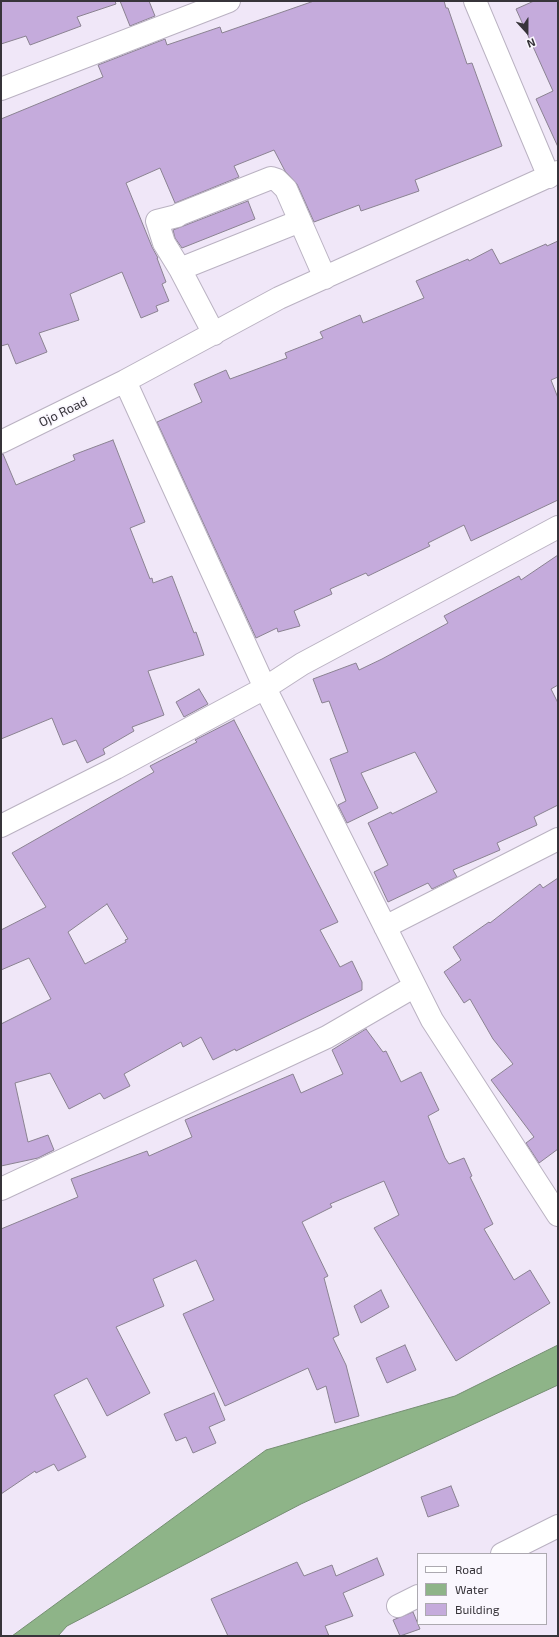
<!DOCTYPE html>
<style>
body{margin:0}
#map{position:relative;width:559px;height:1637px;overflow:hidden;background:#f0e7f8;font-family:"Exo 2",sans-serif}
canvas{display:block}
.frame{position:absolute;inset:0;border:2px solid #37343a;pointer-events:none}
.legend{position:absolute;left:417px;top:1553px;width:130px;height:72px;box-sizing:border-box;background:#faf7fe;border:1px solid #aca9b0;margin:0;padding:5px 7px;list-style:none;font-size:12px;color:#37343a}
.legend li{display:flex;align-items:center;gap:8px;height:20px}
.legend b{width:20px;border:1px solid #aca9b0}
.north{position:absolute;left:507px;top:12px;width:40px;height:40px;-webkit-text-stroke:3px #faf7fe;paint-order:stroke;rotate:159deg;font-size:11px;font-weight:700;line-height:16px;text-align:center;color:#37343a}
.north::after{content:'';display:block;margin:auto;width:14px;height:18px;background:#37343a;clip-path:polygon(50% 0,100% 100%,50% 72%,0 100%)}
</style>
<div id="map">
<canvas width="559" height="1637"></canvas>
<div class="frame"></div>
<ul class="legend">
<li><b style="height:5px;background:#fff"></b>Road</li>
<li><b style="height:11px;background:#8eb488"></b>Water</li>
<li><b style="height:11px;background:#c5abdc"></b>Building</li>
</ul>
<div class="north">N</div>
</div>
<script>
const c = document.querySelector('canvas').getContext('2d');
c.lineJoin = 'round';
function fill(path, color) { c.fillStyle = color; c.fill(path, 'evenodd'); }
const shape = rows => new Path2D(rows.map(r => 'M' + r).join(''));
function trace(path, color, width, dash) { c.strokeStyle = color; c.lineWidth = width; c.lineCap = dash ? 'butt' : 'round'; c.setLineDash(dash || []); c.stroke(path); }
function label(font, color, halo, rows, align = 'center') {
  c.font = font + ' "Exo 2",sans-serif'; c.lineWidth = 3.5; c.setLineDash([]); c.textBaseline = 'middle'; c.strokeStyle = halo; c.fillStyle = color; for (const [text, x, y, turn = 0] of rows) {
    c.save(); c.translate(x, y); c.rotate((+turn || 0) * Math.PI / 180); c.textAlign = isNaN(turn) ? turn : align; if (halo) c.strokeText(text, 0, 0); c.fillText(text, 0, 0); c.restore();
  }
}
const water = shape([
 [558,1345,558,1385,301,1504,67,1626,58,1636,12,1636,266,1450,455,1396,558,1345]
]);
fill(water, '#8eb488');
trace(water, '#748e71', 1);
const building = shape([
 [1,1,115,1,116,4,77,17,81,26,30,45,26,36,1,44,1,1],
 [120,1,149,1,155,16,130,26,120,1],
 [314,1,444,1,446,8,448,8,467,64,472,63,502,146,415,180,419,191,361,211,359,205,314,222,297,184,285,171,274,150,234,166,239,177,175,203,160,168,126,183,152,247,158,258,157,258,166,282,162,284,169,301,156,306,158,311,141,318,122,272,70,294,79,320,39,333,47,352,16,364,8,344,1,346,1,119,103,77,98,65,165,39,167,45,220,27,222,33,314,1],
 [534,1,558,1,558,147,536,99,553,91,516,9,534,1],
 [248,201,255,219,182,248,175,238,173,230,248,201],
 [558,241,558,377,551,380,558,398,558,500,471,541,464,525,428,543,430,546,368,576,366,573,330,589,332,594,294,611,300,626,278,632,277,628,256,638,157,422,202,402,194,384,226,370,230,379,287,358,285,353,323,338,320,332,360,315,363,323,424,298,416,281,468,259,469,261,492,249,500,264,546,244,547,246,558,241],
 [113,440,145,522,130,528,150,579,152,578,153,583,172,576,194,633,196,632,204,655,148,671,164,715,132,727,134,731,103,749,105,754,87,763,76,740,63,745,52,718,1,739,1,454,3,454,16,485,75,460,73,455,113,440],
 [558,555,558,685,551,689,558,703,558,805,534,817,537,825,497,843,500,850,453,870,457,877,432,889,428,883,388,902,374,872,388,865,368,823,391,812,392,814,437,792,415,752,361,773,378,808,347,823,338,805,346,801,330,759,348,752,329,701,322,703,313,679,356,663,359,670,382,659,448,623,444,616,519,576,521,580,558,555],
 [199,689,208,704,184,717,176,702,199,689],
 [234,720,338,922,320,930,340,967,352,961,362,982,362,990,236,1051,235,1049,213,1060,201,1037,183,1047,181,1042,124,1074,130,1086,104,1099,100,1093,69,1109,50,1073,15,1083,28,1142,48,1135,54,1150,38,1158,1,1166,1,1024,51,999,29,958,1,970,1,930,46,907,12,853,154,772,150,766,197,742,195,740,234,720],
 [107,904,128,939,125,940,126,942,85,964,68,932,107,904],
 [558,878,558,1149,539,1163,526,1143,534,1137,491,1080,513,1064,493,1039,470,999,464,1003,444,972,461,960,453,947,489,922,490,923,540,884,543,888,558,878],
 [366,1029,383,1052,386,1051,401,1082,421,1072,439,1110,428,1116,445,1158,449,1164,464,1158,472,1176,470,1177,493,1224,484,1229,514,1280,530,1270,550,1303,456,1361,374,1228,399,1215,384,1181,330,1204,332,1207,302,1222,328,1276,324,1278,339,1335,333,1338,346,1365,359,1416,335,1423,326,1386,317,1390,308,1368,225,1406,183,1314,214,1300,196,1260,153,1279,164,1306,116,1327,150,1393,107,1416,87,1378,54,1395,86,1457,58,1471,54,1464,36,1473,35,1471,1,1494,1,1229,78,1197,71,1179,147,1151,149,1156,192,1137,185,1120,293,1074,301,1093,343,1074,332,1050,366,1029],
 [381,1290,389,1307,361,1323,354,1306,381,1290],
 [405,1345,416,1370,387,1383,376,1358,405,1345],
 [214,1393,225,1420,209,1427,216,1443,193,1453,186,1437,176,1441,164,1414,214,1393],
 [451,1486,459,1506,428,1517,421,1497,451,1486],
 [377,1558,384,1575,343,1593,353,1616,325,1626,329,1636,228,1636,211,1599,297,1562,304,1576,332,1565,336,1576,377,1558],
 [413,1612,420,1629,400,1636,393,1620,413,1612]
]);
fill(building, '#c5abdc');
trace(building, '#8a8291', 1);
const minor = shape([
 [475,1,549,177],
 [1,89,229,1],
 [180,269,300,221],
 [214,334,180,269,164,243,157,221,177,216,180,214,271,178,277,180,286,189,325,278],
 [125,381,265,688,432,1020,558,1215],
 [1,442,125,381,279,298,558,172],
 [1,826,116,768,265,688,302,664,558,527],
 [385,927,558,839],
 [1,1189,327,1037,415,986],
 [502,1554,558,1526],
 [398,1606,418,1596]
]);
trace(minor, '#bab2c2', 24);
trace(minor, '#fff', 22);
label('13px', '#37343a', '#faf7fe', [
 ["Ojo Road",63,412,-26]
]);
</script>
